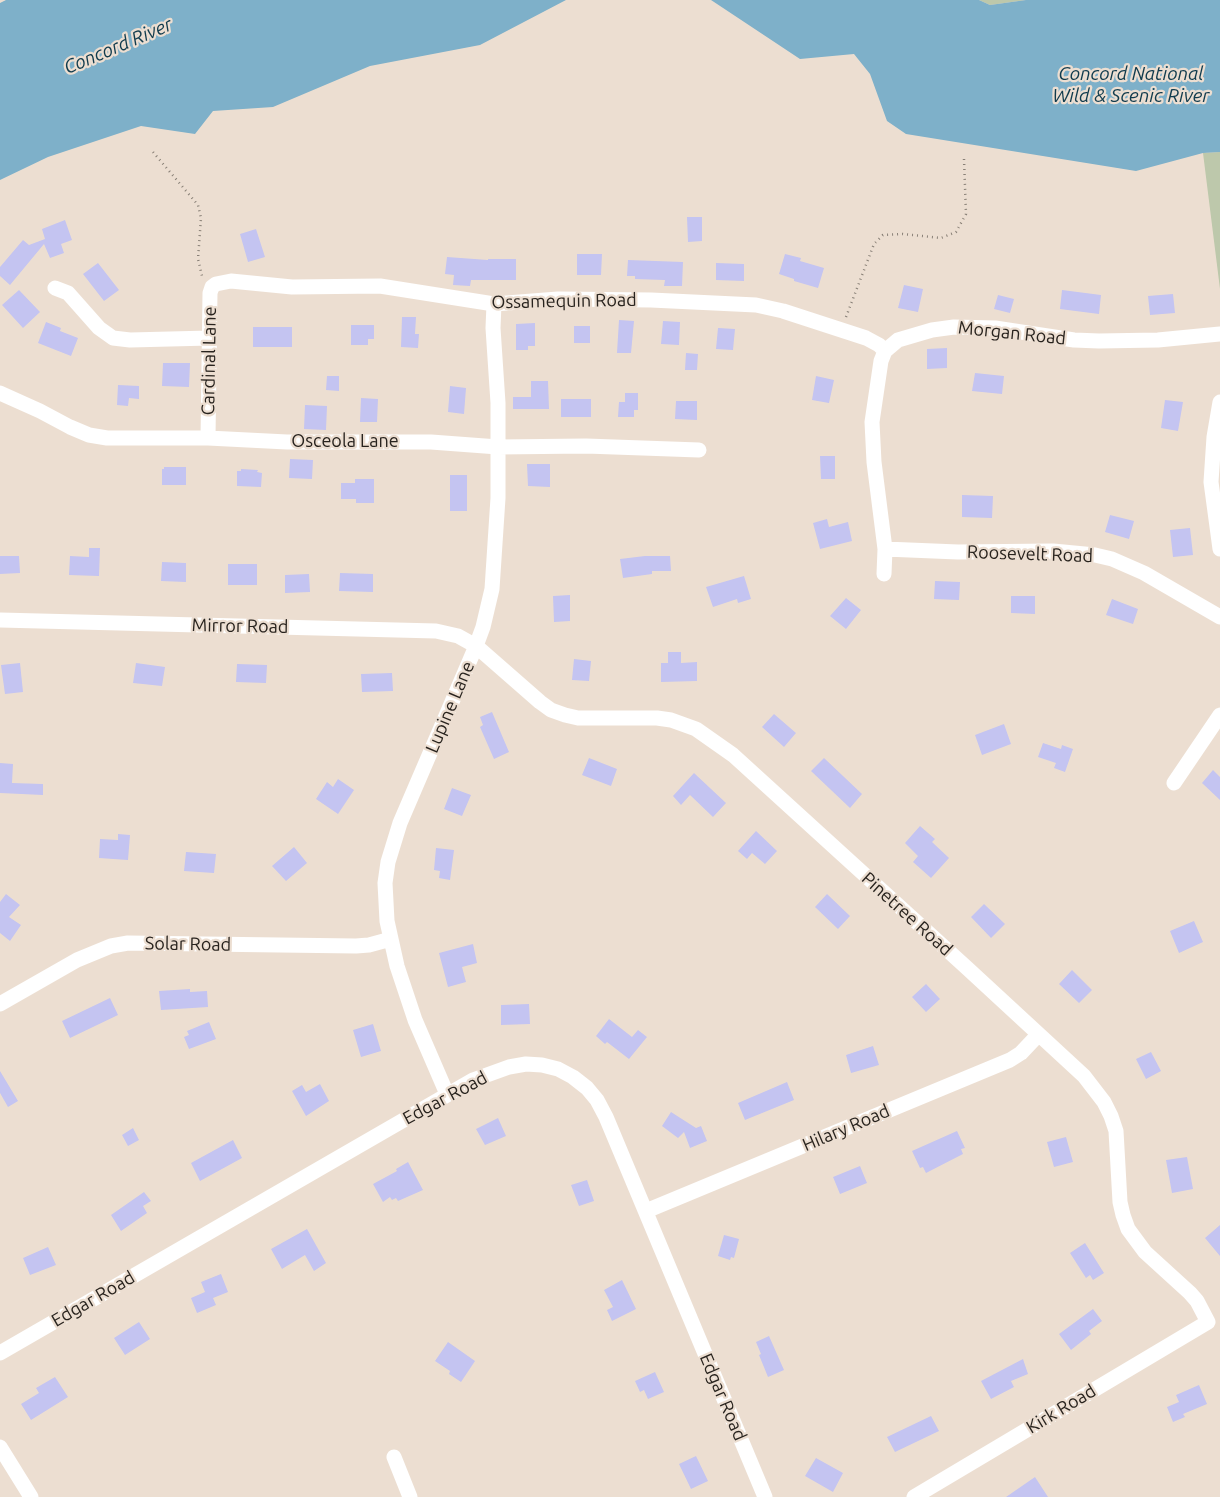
<!DOCTYPE html>
<style>
body{margin:0}
canvas{display:block;background:#ecded1}
</style>
<canvas width="1220" height="1497"></canvas>
<script>
const c = document.querySelector('canvas').getContext('2d');
c.lineJoin = 'round';
function fill(path, color) { c.fillStyle = color; c.fill(path, 'evenodd'); }
const shape = rows => new Path2D(rows.map(r => 'M' + r).join(''));
function trace(path, color, width, dash) { c.strokeStyle = color; c.lineWidth = width; c.lineCap = dash ? 'butt' : 'round'; c.setLineDash(dash || []); c.stroke(path); }
function label(font, color, halo, rows, align = 'center') {
  c.font = font + ' Ubuntu,sans-serif'; c.lineWidth = 4.5; c.setLineDash([]); c.textBaseline = 'middle'; c.strokeStyle = halo; c.fillStyle = color; for (const [text, x, y, turn = 0] of rows) {
    c.save(); c.translate(x, y); c.rotate((+turn || 0) * Math.PI / 180); c.textAlign = isNaN(turn) ? turn : align; if (halo) c.strokeText(text, 0, 0); c.fillText(text, 0, 0); c.restore();
  }
}
fill(shape([
 [979,0,1026,0,990,5],
 [1220,152,1220,289,1203,153]
]), '#bdc8ab');
fill(shape([
 [6,0,566,0,480,45,370,66,273,107,213,111,195,134,141,126,48,157,0,180,0,3],
 [711,0,979,0,990,5,1026,0,1220,0,1220,152,1203,153,1136,171,906,134,887,121,870,74,854,54,800,59]
]), '#7eb0c9');
fill(shape([
 [687,217,702,217,702,241,688,242],
 [65,220,72,240,61,244,64,253,50,258,44,244,10,285,0,276,0,267,23,240,29,245,45,239,42,229],
 [256,229,265,257,248,262,240,234],
 [577,254,602,254,601,275,577,275],
 [785,254,801,258,800,261,824,268,818,288,794,281,794,279,779,274],
 [447,257,488,260,488,259,516,259,516,280,471,280,470,286,453,285,454,275,445,274],
 [628,260,683,262,682,286,664,286,665,280,635,279,635,276,627,276],
 [98,263,119,290,104,301,83,274],
 [716,263,744,264,744,281,716,280],
 [904,285,923,289,918,312,898,308],
 [19,290,40,312,23,328,2,305],
 [1062,290,1101,295,1099,314,1060,309],
 [1173,294,1175,313,1150,315,1148,296],
 [998,295,1014,299,1010,313,994,309],
 [402,317,416,317,415,334,419,334,418,348,401,347],
 [619,320,634,321,631,353,617,353],
 [663,321,680,322,679,345,661,344],
 [46,322,61,328,60,331,78,338,71,356,38,343],
 [535,323,535,346,528,346,528,350,516,350,516,324],
 [351,325,374,325,374,339,368,339,368,345,351,345],
 [574,326,590,326,590,343,574,343],
 [253,327,292,327,292,347,253,347],
 [718,328,735,329,733,350,716,349],
 [947,348,947,368,927,369,927,349],
 [686,353,698,354,697,370,685,370],
 [163,363,190,363,189,387,162,386],
 [975,373,1004,376,1002,394,972,391],
 [327,376,339,376,339,391,326,390],
 [816,376,834,380,829,403,812,400],
 [531,381,548,381,549,409,513,409,513,397,531,397],
 [118,385,139,386,139,399,129,398,128,406,117,405],
 [450,386,466,388,464,414,448,412],
 [625,393,638,393,638,410,634,410,634,417,618,417,619,402,625,402],
 [361,398,378,399,377,422,360,422],
 [561,399,591,399,591,417,561,417],
 [1165,400,1183,402,1178,431,1161,428],
 [676,401,697,401,697,420,675,419],
 [305,405,327,406,326,430,304,429],
 [820,456,835,456,835,479,821,479],
 [290,459,313,460,312,479,289,478],
 [527,464,550,464,550,487,528,486],
 [164,467,186,467,186,485,162,485,162,469,164,469],
 [241,469,258,470,257,472,262,473,261,487,237,486,237,471,241,471],
 [450,475,467,475,467,511,450,511],
 [355,479,374,479,374,503,356,503,356,499,341,499,341,483,355,483],
 [962,495,993,496,992,518,962,517],
 [1110,515,1134,521,1129,539,1105,532],
 [827,519,829,527,848,522,852,541,820,549,813,523],
 [1190,528,1193,555,1173,557,1170,530],
 [89,548,100,548,99,576,69,575,70,556,89,557],
 [0,556,19,556,20,573,0,574],
 [645,556,670,556,671,571,652,571,652,574,623,578,620,559],
 [162,562,186,563,186,582,161,581],
 [228,564,257,564,257,585,228,585],
 [340,573,373,574,373,592,339,591],
 [309,574,310,592,285,593,285,575],
 [744,576,751,599,738,603,737,599,713,607,706,587],
 [935,581,960,582,959,600,934,599],
 [570,595,570,621,554,622,553,596],
 [1011,596,1035,596,1035,614,1011,613],
 [846,598,861,610,846,629,830,616],
 [1112,599,1138,609,1133,624,1106,615],
 [668,652,681,652,681,663,697,662,697,681,661,682,661,663,668,663],
 [574,659,591,661,589,681,572,680],
 [20,663,23,692,5,694,1,665],
 [136,663,165,667,162,686,133,683],
 [237,664,267,665,266,683,236,682],
 [392,673,393,691,362,692,361,674],
 [492,712,509,752,494,759,480,727,483,725,480,717],
 [774,714,796,733,784,747,762,727],
 [1004,724,1011,744,982,755,975,735],
 [1043,743,1061,749,1062,745,1073,749,1065,772,1054,768,1056,763,1038,757],
 [589,758,617,769,611,786,582,775],
 [824,758,862,794,850,808,811,771],
 [0,763,13,764,12,783,43,784,43,795,0,793],
 [1213,770,1220,777,1220,800,1202,783],
 [694,773,726,803,713,817,690,795,681,805,673,796],
 [338,779,354,790,338,814,316,799,327,782,333,787],
 [452,788,471,795,462,816,444,809],
 [920,826,935,839,932,842,949,858,931,878,913,862,918,856,905,843],
 [756,831,777,851,765,864,752,853,747,859,738,851],
 [118,834,130,835,128,860,99,858,100,839,118,840],
 [294,847,307,863,286,881,272,866],
 [436,848,454,850,450,880,439,878,440,871,434,870],
 [186,852,216,854,214,873,184,871],
 [6,894,20,905,9,917,21,925,10,941,0,933,0,902],
 [827,894,850,916,838,929,815,907],
 [984,904,1005,924,991,938,971,917],
 [1194,921,1203,942,1179,953,1170,931],
 [473,944,477,963,462,967,466,982,448,987,439,953],
 [1072,970,1092,990,1079,1003,1059,984],
 [926,984,940,999,926,1012,912,997],
 [190,989,190,992,207,991,208,1007,161,1010,159,991],
 [110,998,118,1015,70,1038,62,1021],
 [529,1004,530,1024,501,1025,501,1005],
 [609,1019,632,1037,638,1030,647,1037,629,1059,607,1042,605,1044,596,1036],
 [209,1022,216,1039,189,1049,184,1037,189,1035,187,1031],
 [373,1024,381,1051,361,1057,353,1030],
 [873,1046,879,1065,851,1073,846,1055],
 [1151,1052,1161,1071,1146,1079,1136,1059],
 [0,1071,18,1101,8,1107,0,1093],
 [787,1082,794,1100,745,1120,738,1103],
 [320,1084,329,1101,306,1116,292,1091,302,1085,306,1092],
 [671,1112,696,1128,701,1126,707,1141,690,1148,684,1132,678,1138,662,1126],
 [498,1118,506,1136,485,1145,476,1129],
 [133,1128,139,1140,128,1146,122,1135],
 [957,1131,965,1148,961,1149,963,1154,926,1173,923,1167,920,1168,912,1151],
 [1066,1137,1073,1162,1054,1167,1047,1142],
 [233,1140,242,1158,200,1181,191,1163],
 [1187,1157,1193,1189,1172,1193,1166,1160],
 [408,1162,423,1190,398,1201,396,1198,392,1200,390,1197,383,1202,373,1184,397,1171,396,1169],
 [860,1166,867,1183,840,1194,833,1177],
 [587,1180,594,1201,579,1206,571,1185],
 [144,1192,151,1201,143,1206,147,1213,121,1231,111,1215],
 [1220,1225,1220,1256,1205,1238],
 [307,1229,326,1263,314,1271,305,1255,282,1269,271,1249],
 [724,1235,739,1239,734,1258,731,1257,730,1260,718,1256],
 [1085,1243,1104,1273,1093,1280,1090,1275,1086,1278,1070,1253],
 [48,1247,56,1265,30,1275,23,1258],
 [221,1274,228,1292,213,1298,216,1305,197,1313,191,1298,205,1292,201,1282],
 [622,1280,636,1309,612,1321,607,1310,613,1307,604,1290],
 [1093,1309,1102,1321,1089,1331,1091,1334,1071,1350,1059,1334],
 [139,1322,150,1339,125,1355,114,1338],
 [769,1336,784,1370,768,1377,759,1355,761,1354,756,1342],
 [448,1342,475,1361,461,1382,449,1374,450,1371,435,1361],
 [1023,1359,1028,1374,1011,1381,1014,1387,991,1399,981,1381],
 [655,1372,664,1392,648,1399,644,1390,640,1392,635,1381],
 [55,1377,68,1397,31,1420,21,1404,39,1393,36,1388],
 [1199,1385,1207,1404,1183,1414,1185,1417,1173,1422,1167,1407,1179,1402,1176,1395],
 [931,1416,939,1431,895,1452,887,1437],
 [696,1456,708,1481,691,1489,679,1464],
 [816,1458,843,1473,833,1492,805,1476],
 [1035,1477,1048,1497,1006,1497]
]), '#c4c4f1');
trace(shape([
 [153,152,198,205,201,218,198,259,202,276],
 [846,317,874,244,883,235,903,234,941,238,956,232,966,214,964,159]
]), '#898077', 2.5, [1, 4]);
trace(shape([
 [55,288,68,293,99,328,113,338,130,340,210,338],
 [0,393,40,411,70,427,89,435,107,438,208,438,287,442,431,442,498,447,586,446,699,450],
 [1220,402,1214,437,1211,482,1220,549],
 [208,438,210,293,212,287,216,284,231,281,292,287,380,286,494,304,558,299,651,300,756,305,783,311,866,338,879,345,885,351],
 [885,549,958,552,1053,551,1095,555,1112,559,1144,573,1220,617],
 [884,574,885,549,874,462,872,422,881,361,885,351,898,340,932,330,954,327,995,328,1074,340,1099,341,1158,340,1220,334],
 [0,620,436,631,458,636,476,646,540,702,551,710,565,715,578,718,657,718,671,720,696,729,733,755,967,968,1084,1076,1104,1102,1111,1116,1116,1131,1120,1202,1123,1215,1128,1229,1145,1252,1190,1293,1197,1301,1208,1322,914,1497],
 [1174,783,1220,715],
 [0,1004,77,960,111,946,128,943,356,946,369,945,391,939],
 [447,1094,415,1020,397,966,387,921,385,883,388,862,400,823,476,646,483,627,492,589,498,498,498,403,493,328,494,304],
 [646,1211,1010,1060,1021,1053,1038,1035],
 [0,1353,473,1080,509,1067,526,1064,542,1065,558,1069,573,1077,587,1088,597,1100,606,1117,765,1497],
 [0,1447,31,1497],
 [394,1457,410,1497]
]), '#fff', 15);
label('18px', '#28231e', '#ecded1', [
 ["Ossamequin Road",564,301,-1],
 ["Morgan Road",1012,333,6],
 ["Cardinal Lane",209,361,-89],
 ["Osceola Lane",345,441],
 ["Roosevelt Road",1030,554,2],
 ["Mirror Road",240,626,1],
 ["Lupine Lane",450,707,-67],
 ["Pinetree Road",907,914,42],
 ["Solar Road",188,944,1],
 ["Edgar Road",445,1098,-28],
 ["Hilary Road",846,1128,-23],
 ["Edgar Road",93,1299,-30],
 ["Edgar Road",723,1397,67],
 ["Kirk Road",1061,1409,-31]
]);
label('italic 19px', '#103b4d', '#ecded1', [
 ["Concord River",118,46,-23],
 ["Concord National",1131,74],
 ["Wild & Scenic River",1131,96]
]);
</script>
